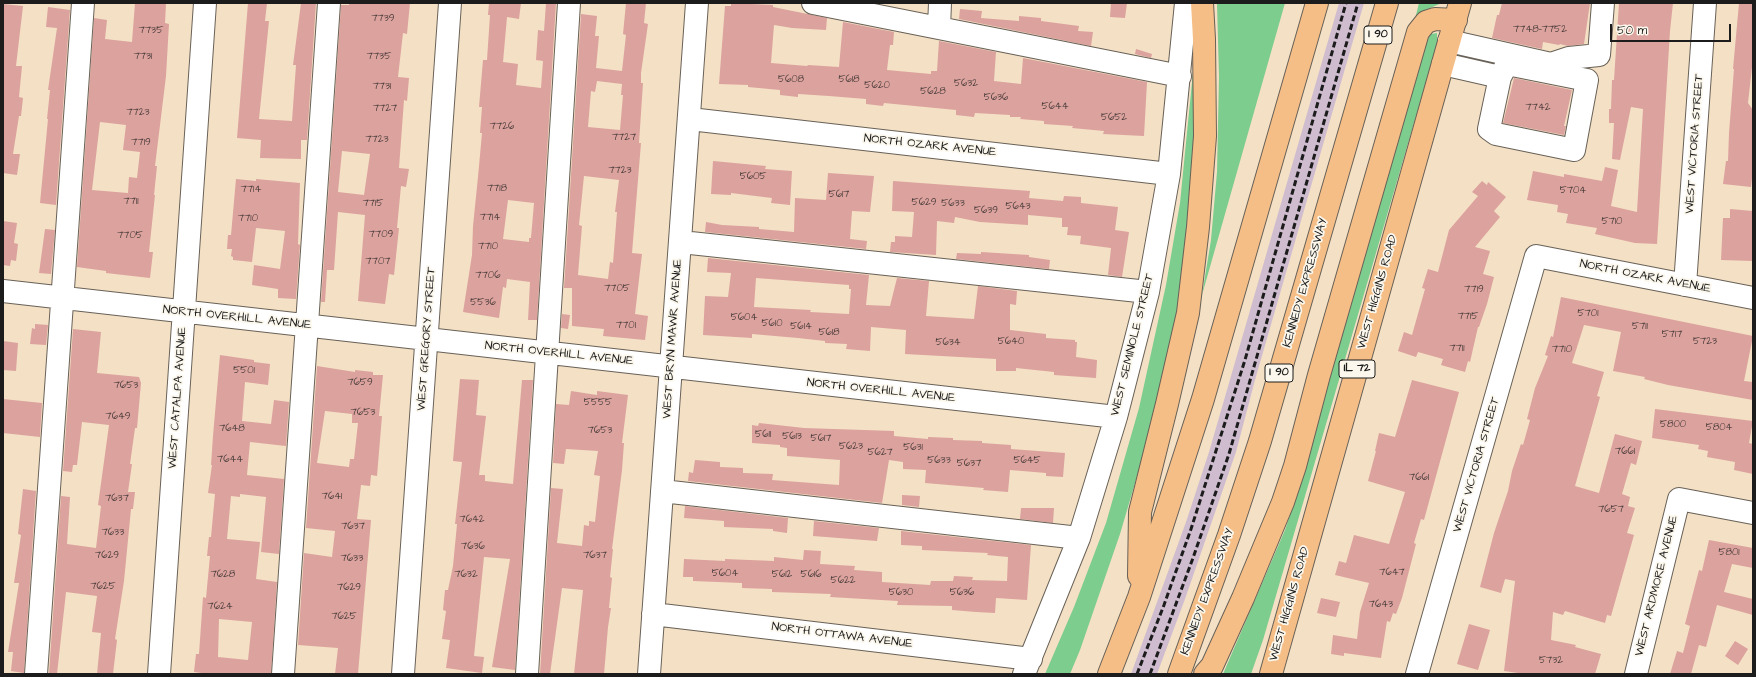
<!DOCTYPE html>
<style>
body{margin:0}
#map{position:relative;width:1756px;height:677px;overflow:hidden;background:#f4e0c5;font-family:"Architects Daughter",sans-serif}
canvas{display:block}
.frame{position:absolute;inset:0;border:4px solid #1c1c1c;pointer-events:none}
.scale{position:absolute;left:1610px;top:24px;width:121px;height:18px;box-sizing:border-box;border:2px solid #1c1c1c;border-top:0;padding-left:5px;font-size:12px;line-height:14px;white-space:nowrap;color:#1c1c1c;-webkit-text-stroke:3px #fbf7ec;paint-order:stroke}
</style>
<div id="map">
<canvas width="1756" height="677"></canvas>
<div class="frame"></div>
<div class="scale">50 m</div>
</div>
<script>
const c = document.querySelector('canvas').getContext('2d');
c.lineJoin = 'round';
function fill(path, color) { c.fillStyle = color; c.fill(path, 'evenodd'); }
const shape = rows => new Path2D(rows.map(r => 'M' + r).join(''));
function trace(path, color, width, dash) { c.strokeStyle = color; c.lineWidth = width; c.lineCap = dash ? 'butt' : 'round'; c.setLineDash(dash || []); c.stroke(path); }
function label(font, color, halo, rows, align = 'center') {
  c.font = font + ' "Architects Daughter",sans-serif'; c.lineWidth = 3.5; c.setLineDash([]); c.textBaseline = 'middle'; c.strokeStyle = halo; c.fillStyle = color; for (const [text, x, y, turn = 0] of rows) {
    c.save(); c.translate(x, y); c.rotate((+turn || 0) * Math.PI / 180); c.textAlign = isNaN(turn) ? turn : align; if (halo) c.strokeText(text, 0, 0); c.fillText(text, 0, 0); c.restore();
  }
}
fill(shape([
 [1339,3,1364,3,1255,380,1236,452,1185,599,1157,674,1131,674,1186,522,1209,452]
]), '#cfbdcf');
fill(shape([
 [1217,3,1285,3,1202,295,1211,240,1217,172,1219,77],
 [1419,3,1442,3,1425,10,1414,23],
 [1437,33,1437,44,1263,640,1251,674,1223,674,1285,530,1305,470,1348,304,1424,45,1431,34],
 [1195,52,1199,148,1175,333,1148,439,1120,534,1080,650,1070,674,1045,674,1074,607,1106,523,1139,408,1166,285,1180,203]
]), '#7ccd8e');
fill(shape([
 [135,3,166,3,165,23,169,24,166,76,155,166,157,166,154,195,155,195,149,252,153,252,150,278,106,273,106,271,77,267,94,18,107,20,105,39,132,42],
 [100,122,126,125,123,150,140,152,137,178,129,177,128,193,92,190],
 [248,3,267,3,265,21,269,21,259,119,292,121,296,65,293,65,301,3,316,3,307,140,301,140,301,159,260,158,261,140,237,138],
 [349,3,410,3,407,34,403,33,398,77,409,78,407,101,404,100,399,168,409,169,406,187,401,186,397,228,399,228,394,275,389,274,385,304,358,301,365,215,338,212,334,270,327,270,325,302,321,302,341,5,349,5],
 [342,151,370,154,364,195,338,192],
 [489,3,521,3,519,19,507,17,503,62,518,64,516,85,541,88,543,61,536,60,538,30,544,31,546,3,556,3,537,320,528,320,530,282,507,279,506,288,503,287,499,318,463,312,472,255,473,226,478,177,482,133,480,133,482,107,479,107,483,60,487,60,490,15,488,15],
 [508,200,534,203,531,238,529,238,529,242,503,239],
 [626,3,646,3,644,23,648,24,641,73,641,83,643,83,639,143,641,143,632,253,642,254,635,314,648,316,645,340,603,336,604,329,572,326,572,288,564,288,581,14,597,16,595,36,599,36,596,68,622,71,626,35,623,34],
 [597,81,622,84,621,95,623,95,620,130,588,127,591,91,595,92],
 [584,176,619,180,615,212,617,212,613,263,610,262,608,279,578,275,582,226,579,225],
 [731,3,773,5,773,7,827,18,826,30,792,28,774,25,771,63,807,66,808,65,839,67,843,22,894,32,893,45,890,45,887,70,931,74,931,71,937,71,939,41,996,52,994,81,1021,84,1023,58,1147,82,1144,136,1103,134,1104,131,1072,128,1073,126,1044,124,1044,121,1020,119,1021,117,1010,117,1010,115,975,113,974,117,956,115,956,110,884,103,883,106,866,104,866,99,829,96,798,94,798,97,780,95,780,90,748,87,748,85,719,84,725,6,731,6],
 [1111,3,1127,3,1125,18,1110,17],
 [1502,3,1590,3,1584,44,1568,46,1560,44,1559,45,1543,42,1542,49,1492,38,1497,15,1499,15],
 [1619,3,1673,3,1670,31,1657,244,1635,243,1595,234,1597,228,1566,223,1568,214,1557,212,1558,205,1527,200,1533,171,1564,177,1564,174,1602,181,1605,167,1618,170,1611,206,1637,212,1643,109,1631,107,1620,160,1612,159,1614,123,1609,123,1609,109,1611,109,1612,80,1614,80],
 [1739,3,1753,3,1753,58,1748,103,1753,110,1753,169,1751,187,1723,184,1726,161,1728,161,1729,133,1734,69,1733,69],
 [3,4,23,6,16,66,22,66,19,97,23,98,21,116,19,116,13,154,20,154,17,175,3,173],
 [48,7,70,10,56,205,40,203,48,119,47,119,50,90,48,90,57,28,46,27],
 [960,9,982,11,981,18,1019,21,1019,16,1041,18,1041,21,1079,26,1078,31,1093,32,1091,46,959,19],
 [1136,49,1152,54,1151,58,1135,54],
 [1514,78,1572,90,1564,126,1566,126,1564,135,1503,123],
 [713,161,766,166,765,169,792,171,790,205,771,203,772,198,731,193,731,195,711,194],
 [828,173,874,176,870,212,852,211,850,239,867,241,866,249,705,232,706,222,722,225,759,227,759,229,794,232,795,198,826,200],
 [236,179,256,181,256,179,300,183,298,244,300,245,296,299,278,298,278,289,252,285,254,265,280,269,285,231,256,228,252,262,233,260,233,257,231,256,232,249,227,249,228,235,231,235],
 [893,181,1030,191,1029,198,1063,201,1064,196,1081,197,1081,203,1118,207,1115,230,1129,232,1122,277,1108,275,1111,248,1080,244,1081,236,1067,235,1068,227,1062,227,1062,218,1028,215,1028,225,980,222,955,217,954,223,937,221,936,255,890,252,891,242,895,242,895,236,912,237,914,212,892,211],
 [1482,181,1487,185,1488,182,1506,197,1494,211,1500,217,1475,247,1490,251,1483,274,1494,277,1487,304,1479,327,1478,327,1470,362,1468,361,1465,372,1441,365,1443,359,1418,352,1416,357,1398,351,1404,332,1412,335,1425,289,1422,288,1428,269,1438,272,1449,230,1478,196,1472,192],
 [1730,209,1753,211,1753,261,1721,260,1723,218,1730,218],
 [3,221,17,223,14,243,18,244,16,261,11,260,10,266,3,265],
 [45,229,55,230,51,274,39,273],
 [981,252,1029,255,1029,257,1050,260,1049,269,956,259,957,253,981,254],
 [708,258,869,275,866,305,890,306,897,278,929,281,926,316,974,319,978,286,1017,291,1016,305,1010,304,1010,330,1046,334,1046,338,1075,340,1075,342,1077,342,1076,357,1097,360,1096,378,1054,375,1054,372,1016,368,1016,371,996,371,996,359,905,354,906,330,871,327,870,351,846,349,847,344,825,343,825,341,798,338,752,334,752,338,703,335,705,296,728,297,731,273,707,272],
 [756,278,849,285,849,289,851,289,849,314,810,312,811,310,754,307],
 [1561,297,1753,336,1744,381,1753,382,1753,400,1668,385,1644,379,1645,377,1613,371,1621,332,1584,325,1572,363,1604,372,1597,396,1600,397,1575,486,1599,493,1615,434,1642,441,1636,465,1631,463,1622,494,1630,497,1628,506,1635,508,1627,533,1634,535,1611,616,1607,615,1605,623,1565,611,1563,615,1553,612,1551,640,1576,645,1575,647,1601,654,1595,674,1525,674,1504,671,1515,581,1505,579,1501,593,1480,587,1494,533,1508,491,1512,471,1521,444,1523,445,1530,420,1527,419,1535,388,1548,356,1545,355,1551,336,1553,337],
 [562,314,570,315,568,329,561,328],
 [35,324,48,325,46,345,30,344,32,328,35,329],
 [73,329,101,332,97,373,139,377,141,383,137,428,135,428,130,464,132,464,128,492,135,492,133,509,131,509,124,581,115,639,117,640,113,674,97,674,101,633,92,632,97,596,66,592,57,674,49,674,61,496,70,497,67,544,96,548,101,506,98,505,109,425,82,422,77,465,73,465,72,472,63,471],
 [3,341,18,343,16,371,3,370],
 [220,355,254,360,254,362,270,364,268,385,245,382,242,421,271,424,274,400,289,402,286,446,250,442,247,475,284,479,279,554,261,552,266,497,240,494,240,497,231,496,227,539,260,542,256,579,277,582,271,674,209,674,194,672,196,654,199,654,203,597,206,598,210,556,207,556,209,537,211,537,215,494,208,493,212,465,211,465,213,436],
 [219,619,252,622,248,660,218,657],
 [317,366,355,372,355,370,373,372,373,375,383,375,379,416,382,416,377,476,371,475,370,486,361,485,357,519,371,520,358,674,335,674,338,648,298,645,304,553,332,557,335,531,306,528],
 [325,411,352,414,352,423,358,423,354,459,350,459,349,467,317,463],
 [460,379,479,380,476,415,486,416,479,475,485,475,485,481,513,484,522,380,533,380,515,670,492,667,510,559,484,557,474,656,484,657,482,673,446,668,450,640,442,639,446,611,443,610,445,590,448,590,453,566,457,524,455,524,462,462,453,461],
 [1412,380,1459,392,1424,520,1421,519,1414,543,1416,544,1402,598,1396,614,1393,613,1390,622,1387,621,1381,658,1344,653,1344,656,1331,654,1333,635,1357,639,1360,612,1369,583,1335,575,1339,561,1346,563,1354,535,1389,544,1405,492,1368,481,1376,451,1375,451,1379,433,1395,437],
 [571,391,597,395,597,391,628,395,622,443,624,443,622,470,612,549,613,549,610,577,612,578,609,608,611,608,608,627,604,674,574,674,583,590,562,588,550,674,540,674,551,488,563,489,557,543,582,546,584,525,589,526,589,521,595,522,600,476,594,475,598,451,566,449,564,464,553,463,556,404,569,405],
 [3,399,42,403,40,437,3,433],
 [1655,409,1753,421,1749,443,1753,444,1753,474,1734,470,1735,462,1707,457,1708,451,1698,449,1699,445,1652,438],
 [759,423,804,428,894,431,894,436,928,439,928,437,953,438,953,440,982,441,982,443,1011,445,1011,449,1065,453,1063,477,1046,476,1046,473,1010,470,1008,492,983,490,984,488,925,483,926,470,903,469,903,462,889,460,882,503,688,481,689,472,693,473,695,460,720,462,720,467,743,468,743,473,773,474,772,480,839,485,840,460,787,456,787,448,780,447,780,445,752,443,752,425,758,426],
 [23,489,36,491,24,673,11,671,13,652,8,652,19,583,14,583,21,535,18,534],
 [902,495,920,496,919,507,902,505],
 [685,506,788,518,787,533,773,531,773,529,724,527,724,521,684,518],
 [1021,508,1054,508,1053,523,1020,519],
 [814,521,879,528,877,541,813,536],
 [901,531,1031,545,1027,600,996,598,995,613,976,612,952,610,952,606,897,605,898,601,830,597,831,594,772,592,772,589,742,588,742,583,693,581,693,577,683,577,684,559,725,561,725,559,774,561,774,557,803,560,804,550,821,551,820,564,855,566,854,570,882,572,882,582,930,585,931,581,953,581,954,576,973,577,972,580,1007,581,1008,557,987,555,988,553,922,550,922,546,901,545],
 [1709,540,1753,548,1753,568,1732,564,1724,592,1753,599,1753,615,1717,605,1706,647,1699,645,1691,674,1670,674,1677,651,1683,653,1690,626,1685,624,1699,570,1702,571],
 [1321,598,1340,602,1336,617,1317,613],
 [1469,624,1490,630,1478,670,1457,664],
 [1735,641,1748,649,1738,665,1725,656]
]), '#dca29e');
const minor = shape([
 [813,3,1180,76],
 [939,28,940,3],
 [1449,41,1551,64,1569,58,1599,55,1603,3],
 [1443,64,1500,77,1489,129,1496,134,1574,150,1587,80,1507,64,1500,77],
 [690,119,1169,174],
 [681,242,1148,292],
 [1685,285,1705,3],
 [3,291,1116,417],
 [662,491,1079,538],
 [653,614,1031,659],
 [36,674,83,3],
 [159,674,205,3],
 [283,674,329,3],
 [403,674,450,3],
 [527,674,569,3],
 [649,674,697,3],
 [1024,674,1079,538,1116,417,1148,292,1169,174,1186,3],
 [1417,674,1536,256,1753,298],
 [1636,674,1679,499,1753,513]
]);
const major = shape([
 [1271,674,1460,3]
]);
const highway = shape([
 [1139,576,1140,512,1167,404,1188,313,1198,227,1205,136,1204,39,1202,3],
 [1109,674,1139,597,1203,399,1317,3],
 [1179,674,1229,535,1260,441,1387,3],
 [1205,674,1212,666,1243,598,1283,502,1295,466,1319,375,1418,32,1426,22,1435,19,1456,20]
]);
trace(minor, '#686157', 24);
trace(major, '#686157', 24);
trace(highway, '#686157', 24);
trace(minor, '#fff', 22);
trace(major, '#f6be87', 22);
trace(highway, '#f6be87', 22);
trace(shape([
 [1137,674,1164,605,1191,529,1245,360,1346,3],
 [1150,674,1193,558,1229,454,1358,3]
]), '#1c1c1c', 3, [6, 3]);
label('10px', '#4c3e3c', null, [
 ["7739",383,19],
 ["7748-7752",1540,30],
 ["7735",151,31],
 ["7731",143,57],
 ["7735",379,57],
 ["5608",791,80],
 ["5618",849,80],
 ["5632",966,84],
 ["5620",877,86],
 ["7731",382,87],
 ["5628",933,92],
 ["5636",996,98],
 ["5644",1055,107],
 ["7742",1538,108],
 ["7727",385,109],
 ["7723",138,113],
 ["5652",1114,118],
 ["7726",502,127],
 ["7727",624,138],
 ["7723",377,140],
 ["7719",141,143],
 ["7723",620,171],
 ["5605",753,177],
 ["7718",497,189],
 ["7714",251,190],
 ["5704",1573,191],
 ["5617",839,195],
 ["7711",131,202],
 ["5629",924,203],
 ["7715",373,204],
 ["5633",953,204],
 ["5643",1018,207],
 ["5639",986,211],
 ["7714",490,218],
 ["7710",248,219],
 ["5710",1612,222],
 ["7709",381,235],
 ["7705",130,236],
 ["7710",488,247],
 ["7707",378,262],
 ["7706",488,276],
 ["7705",617,289],
 ["7719",1474,290],
 ["5536",483,303],
 ["5701",1588,314],
 ["7715",1468,317],
 ["5604",744,318],
 ["5610",772,324],
 ["7701",626,326],
 ["5614",801,327],
 ["5711",1640,327],
 ["5618",829,333],
 ["5717",1672,335],
 ["5640",1011,342],
 ["5723",1705,342],
 ["5634",948,343],
 ["7711",1457,349],
 ["7710",1562,350],
 ["5501",244,371],
 ["7659",360,383],
 ["7653",126,386],
 ["5555",598,403],
 ["7653",363,413],
 ["7649",118,417],
 ["5800",1673,425],
 ["5804",1719,428],
 ["7648",232,429],
 ["7653",600,431],
 ["5611",763,435],
 ["5613",792,437],
 ["5617",821,439],
 ["5623",851,447],
 ["5631",913,448],
 ["7661",1625,452],
 ["5627",880,453],
 ["7644",230,460],
 ["5633",939,461],
 ["5645",1027,461],
 ["5637",969,464],
 ["7661",1419,478],
 ["7641",332,497],
 ["7637",117,499],
 ["7657",1611,510],
 ["7642",472,520],
 ["7637",353,527],
 ["7633",113,533],
 ["7636",473,547],
 ["5801",1729,553],
 ["7629",107,556],
 ["7637",595,556],
 ["7633",352,559],
 ["7647",1392,573],
 ["5604",725,574],
 ["7628",223,575],
 ["7632",466,575],
 ["5612",782,575],
 ["5616",811,575],
 ["5622",843,581],
 ["7625",103,587],
 ["7629",349,588],
 ["5630",901,593],
 ["5636",962,593],
 ["7643",1381,605],
 ["7624",220,607],
 ["7625",344,617],
 ["5732",1551,661]
]);
for (const [x, y, w] of [
 [1378,35,28],
 [1357,369,36],
 [1279,373,28]
]) { const box = new Path2D(); box.roundRect(x - w / 2, y - 9, w, 18, 3); c.fillStyle = '#fbf7ec'; c.fill(box); trace(box, '#1c1c1c', 1); }
label('bold 11px', '#1c1c1c', null, [
 ["I 90",1378,35],
 ["IL 72",1357,369],
 ["I 90",1279,373]
]);
label('12px', '#1c1c1c', '#fbf7ec', [
 ["WEST VICTORIA STREET",1695,144,-86],
 ["NORTH OZARK AVENUE",930,146,6],
 ["NORTH OZARK AVENUE",1645,277,11],
 ["KENNEDY EXPRESSWAY",1306,283,-74],
 ["WEST HIGGINS ROAD",1378,292,-74],
 ["NORTH OVERHILL AVENUE",237,318,6],
 ["WEST GREGORY STREET",427,339,-86],
 ["WEST BRYN MAWR AVENUE",673,339,-86],
 ["WEST SEMINOLE STREET",1133,345,-76],
 ["NORTH OVERHILL AVENUE",559,354,6],
 ["NORTH OVERHILL AVENUE",881,391,6],
 ["WEST CATALPA AVENUE",178,398,-86],
 ["WEST VICTORIA STREET",1477,465,-74],
 ["WEST ARDMORE AVENUE",1657,586,-76],
 ["KENNEDY EXPRESSWAY",1208,592,-70],
 ["WEST HIGGINS ROAD",1290,604,-74],
 ["NORTH OTTAWA AVENUE",842,636,7]
]);
</script>
